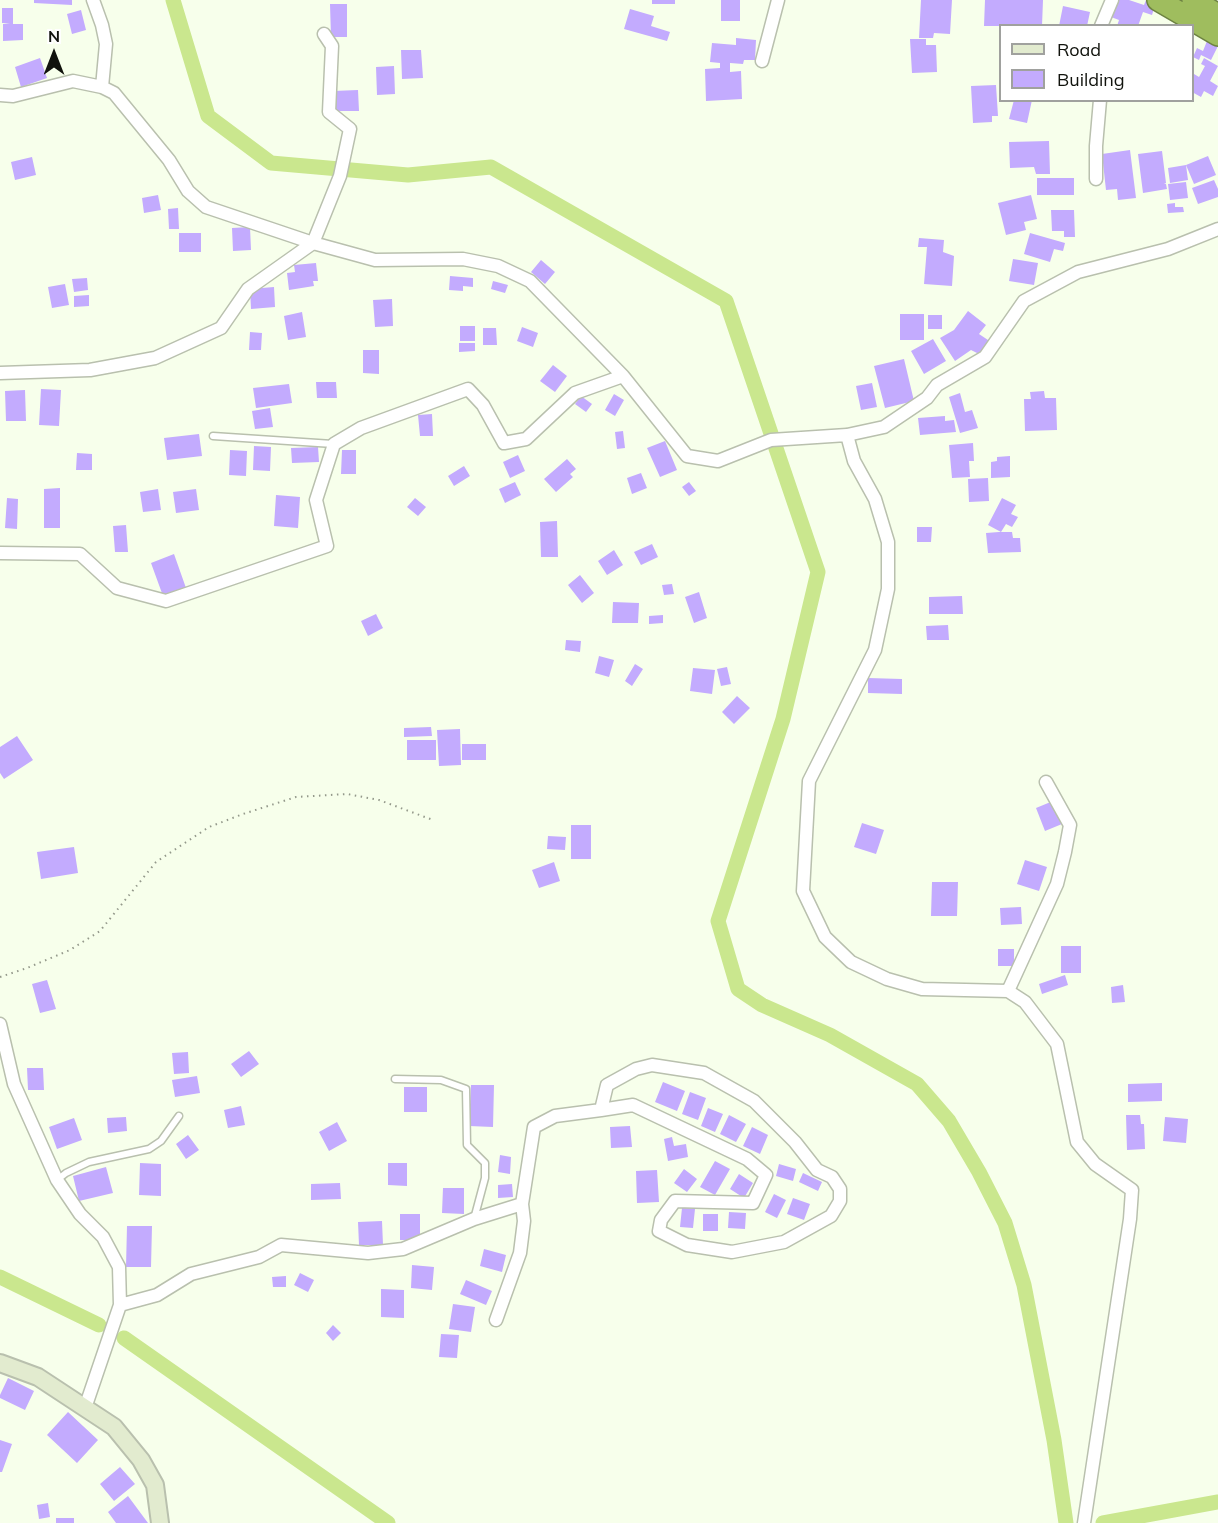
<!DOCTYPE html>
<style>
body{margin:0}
#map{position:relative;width:1218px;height:1523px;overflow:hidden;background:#f7ffeb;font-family:Mulish,sans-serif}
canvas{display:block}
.legend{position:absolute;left:999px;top:24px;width:195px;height:78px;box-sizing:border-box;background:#fff;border:2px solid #a0a19e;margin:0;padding:8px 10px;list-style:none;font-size:18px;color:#11130d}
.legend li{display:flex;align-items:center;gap:12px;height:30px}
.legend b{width:30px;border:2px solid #a0a19e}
.north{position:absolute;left:24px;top:24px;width:60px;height:60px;-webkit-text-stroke:4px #fff;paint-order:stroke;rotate:0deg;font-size:16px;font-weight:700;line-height:24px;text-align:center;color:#11130d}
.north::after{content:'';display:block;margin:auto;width:21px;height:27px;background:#11130d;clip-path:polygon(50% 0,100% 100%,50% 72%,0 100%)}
</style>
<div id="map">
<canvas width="1218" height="1523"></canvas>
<ul class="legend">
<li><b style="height:8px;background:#e2ebcf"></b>Road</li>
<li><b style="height:16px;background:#c3abfe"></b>Building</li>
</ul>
<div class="north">N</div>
</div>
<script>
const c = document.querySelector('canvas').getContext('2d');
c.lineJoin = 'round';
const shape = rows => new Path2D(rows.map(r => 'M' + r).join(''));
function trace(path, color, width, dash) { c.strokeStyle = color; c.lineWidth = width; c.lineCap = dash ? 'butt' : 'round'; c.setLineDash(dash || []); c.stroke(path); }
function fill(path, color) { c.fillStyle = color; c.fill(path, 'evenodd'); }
trace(shape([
 [173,0,208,116,271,163,408,175,491,167,726,301,818,572,783,719,718,921,738,989,762,1005,830,1035,917,1084,949,1121,979,1172,1005,1223,1024,1285,1054,1440,1066,1523],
 [0,1277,99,1325],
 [124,1338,388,1523],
 [1103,1523,1218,1502]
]), '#cae78e', 15);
fill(shape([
 [34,0,72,0,72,5,34,3],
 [652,0,675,0,675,4,652,4],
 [721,0,740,0,740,21,721,21],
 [921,0,952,0,950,34,934,33,933,38,919,38],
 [985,0,1043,0,1042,26,984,26],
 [1117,0,1129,0,1144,5,1146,0,1156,2,1152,15,1143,12,1138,26,1117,26,1119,20,1111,17],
 [330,4,347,4,347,37,331,37],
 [1063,6,1090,12,1087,26,1059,26],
 [2,8,13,8,13,24,23,24,23,40,3,41,3,24,10,23,2,23],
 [630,9,654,16,651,26,670,32,667,41,624,29],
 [81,10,86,30,72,34,67,14],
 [736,38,756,40,755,60,744,60,743,64,730,63,730,72,741,71,742,99,706,101,705,69,720,68,720,63,710,62,712,43,736,45],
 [910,39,926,39,926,45,936,45,937,72,912,73],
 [1207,41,1218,46,1211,60,1201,55,1199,60,1193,57,1197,48,1203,51],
 [401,50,421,50,423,78,402,79],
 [40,58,47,78,21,87,15,67],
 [1204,58,1218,66,1210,81,1218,86,1213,96,1204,91,1201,97,1192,92,1192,77,1194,74,1199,77,1205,66,1201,64],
 [394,66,395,94,377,95,376,67],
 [996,85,998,116,992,116,992,122,973,123,971,86],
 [358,90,359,111,334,111,333,91],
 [1014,100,1032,100,1027,123,1009,119],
 [1049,141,1050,174,1036,174,1034,167,1010,168,1009,142],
 [1130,150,1136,198,1118,200,1117,189,1106,190,1102,154],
 [1162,151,1166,183,1164,184,1166,184,1167,189,1143,193,1138,154],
 [1208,156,1216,175,1194,184,1186,165],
 [32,157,36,175,15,180,11,162],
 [1186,165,1188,180,1170,183,1168,168],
 [1037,178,1074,178,1074,195,1037,195],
 [1214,180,1218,189,1218,197,1198,204,1192,188],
 [1186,182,1188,198,1170,200,1168,184],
 [158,195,161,210,144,213,142,198],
 [1031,195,1037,219,1024,222,1026,230,1006,235,998,203],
 [1175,203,1175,207,1183,207,1184,212,1168,213,1167,204],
 [178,208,179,229,169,229,168,209],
 [1051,210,1074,210,1075,237,1064,237,1064,231,1052,231],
 [250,227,251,250,233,251,232,228],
 [179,233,201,233,201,252,179,252],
 [1030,233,1065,243,1063,251,1054,249,1050,262,1024,254],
 [919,238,944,240,943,252,954,256,952,286,924,284,927,247,918,247],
 [1013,259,1038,263,1034,285,1009,281],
 [541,260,555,272,545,284,531,272],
 [316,263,318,281,313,281,314,286,289,290,287,273,295,272,294,265],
 [450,276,473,278,473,287,463,286,463,291,449,290],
 [87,278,88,290,74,292,72,279],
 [493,281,508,285,505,293,491,289],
 [65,284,69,305,52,308,48,287],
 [274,287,275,307,251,309,250,289],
 [89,295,89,306,74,307,74,296],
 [392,299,393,326,375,327,373,300],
 [968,311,986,325,979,334,991,342,981,355,971,350,955,361,940,338,954,330],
 [302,312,306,337,288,340,284,316],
 [900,314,924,314,924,340,900,340],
 [928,315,942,315,942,329,928,329],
 [460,326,475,326,475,341,460,341],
 [522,327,538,333,533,347,517,341],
 [483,328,496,328,497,345,483,345],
 [250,332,262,333,261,350,249,350],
 [933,339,946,361,924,374,911,351],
 [459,343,475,343,475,351,459,352],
 [363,350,379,350,379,374,363,373],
 [904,359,914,401,885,408,874,366],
 [553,365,567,376,555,392,540,381],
 [316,382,336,382,337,398,317,398],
 [872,383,877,407,861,410,856,386],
 [289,384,292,403,256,408,253,388],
 [41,389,61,390,59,426,39,425],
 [25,390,26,421,6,421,5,391],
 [1044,391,1045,398,1056,398,1057,430,1025,431,1024,399,1031,399,1030,392],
 [960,393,965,412,972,410,978,428,960,433,949,397],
 [614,394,624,400,615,416,605,410],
 [581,396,592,404,586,412,575,404],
 [270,408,273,427,255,429,252,411],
 [432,414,433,436,420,436,418,415],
 [945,416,945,421,954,420,956,432,920,435,918,418],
 [623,431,625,448,617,449,615,432],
 [199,434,202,456,167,460,164,438],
 [665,441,677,470,660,477,647,448],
 [973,443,974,461,969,461,970,477,952,478,949,445],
 [254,446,271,447,270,471,253,470],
 [318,447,319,462,292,463,291,448],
 [230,450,247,451,246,476,229,475],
 [342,450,356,450,356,474,341,474],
 [77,453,92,454,92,470,76,470],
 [518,455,525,471,510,478,503,462],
 [1010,456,1010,477,991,478,991,462,997,461,997,457],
 [567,459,576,469,570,474,573,477,556,492,544,479],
 [464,466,470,476,454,486,448,476],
 [641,473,647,488,632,494,627,478],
 [988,478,989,501,969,502,968,479],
 [515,482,521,495,505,503,499,489],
 [689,482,696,491,689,496,682,487],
 [60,488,60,528,44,528,44,489],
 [158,489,161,510,143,512,140,492],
 [196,489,199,510,176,513,173,492],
 [276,495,300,497,298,528,274,526],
 [7,498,18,499,17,529,5,528],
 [415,498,426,507,418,516,407,507],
 [1002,498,1016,505,1011,514,1018,517,1012,527,1006,524,1001,532,988,525],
 [557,521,558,557,541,557,540,522],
 [126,525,128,552,115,552,113,526],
 [917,527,932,527,931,542,917,542],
 [999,532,1012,532,1013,538,1020,538,1021,552,988,553,986,533],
 [652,544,658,557,641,565,634,552],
 [614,550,623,565,607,575,598,561],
 [174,554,186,588,163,596,151,563],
 [580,575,594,593,582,603,568,585],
 [672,584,674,594,664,595,662,585],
 [699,592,707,618,694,623,685,597],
 [962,596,963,614,929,614,929,597],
 [613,602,639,603,638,623,612,623],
 [376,614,383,628,368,636,361,621],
 [663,615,663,623,649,624,649,616],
 [948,625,949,640,927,640,926,626],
 [566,640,581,641,580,652,565,650],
 [599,656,614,660,609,677,595,673],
 [635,664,643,669,632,686,625,681],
 [727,667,731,684,721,686,717,669],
 [693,668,715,670,712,694,690,691],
 [868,678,902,679,902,694,868,693],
 [737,696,750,708,734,724,722,712],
 [431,727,432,736,404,737,404,728],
 [460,729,461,765,439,766,437,730],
 [17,736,33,760,4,779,0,773,0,747],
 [407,740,436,740,436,760,407,760],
 [462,744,486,744,486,760,462,760],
 [1053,801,1062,824,1045,831,1036,808],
 [862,823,884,830,876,854,854,847],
 [571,825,591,825,591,859,571,859],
 [548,836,566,837,565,850,547,849],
 [74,847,78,873,41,879,37,852],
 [1025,860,1047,867,1039,891,1017,884],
 [554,862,560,881,539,888,532,870],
 [932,882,958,882,957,916,931,916],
 [1021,907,1022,924,1001,925,1000,908],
 [1061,946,1081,946,1081,973,1061,973],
 [998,949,1014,949,1014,966,998,966],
 [1065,975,1068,985,1042,994,1039,984],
 [47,980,56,1009,40,1013,32,984],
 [1123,985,1125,1002,1112,1003,1111,987],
 [249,1051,259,1064,241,1077,231,1064],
 [188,1052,189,1073,174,1074,172,1053],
 [27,1068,43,1068,44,1090,28,1090],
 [197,1076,200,1093,175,1097,172,1080],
 [663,1082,685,1091,677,1111,655,1102],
 [1162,1083,1162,1101,1128,1102,1128,1084],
 [471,1085,494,1085,493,1127,469,1126],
 [404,1087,427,1087,427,1112,404,1112],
 [690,1092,706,1098,698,1120,682,1114],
 [241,1106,245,1125,228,1128,224,1110],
 [708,1108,723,1114,715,1132,701,1126],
 [729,1115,746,1124,736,1142,720,1134],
 [1126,1115,1140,1115,1141,1124,1144,1124,1145,1149,1127,1150],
 [126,1117,127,1131,108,1133,107,1118],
 [1165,1117,1188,1119,1186,1143,1163,1141],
 [74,1118,82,1140,57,1149,49,1127],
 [337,1122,347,1141,329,1151,319,1132],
 [630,1126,632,1147,611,1148,610,1127],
 [752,1127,768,1135,760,1154,743,1146],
 [188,1135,199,1150,186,1159,176,1144],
 [672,1137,674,1146,686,1144,688,1157,668,1161,664,1139],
 [500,1155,511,1157,510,1174,498,1172],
 [715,1161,730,1169,715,1195,700,1187],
 [140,1163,161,1164,161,1196,139,1195],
 [388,1163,407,1163,407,1186,388,1185],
 [779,1164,796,1169,793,1181,776,1176],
 [106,1167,113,1193,79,1201,73,1176],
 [684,1169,697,1179,687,1192,674,1183],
 [657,1170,659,1202,637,1203,636,1171],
 [803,1173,822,1182,818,1191,799,1182],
 [739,1174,753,1183,744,1198,730,1189],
 [340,1183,341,1199,311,1200,311,1184],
 [512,1184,513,1197,498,1198,498,1185],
 [443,1188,464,1188,464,1214,442,1213],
 [774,1194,786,1200,777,1218,765,1212],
 [793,1198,810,1204,804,1220,787,1214],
 [682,1208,695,1209,693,1228,680,1227],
 [729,1212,746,1213,745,1229,728,1228],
 [400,1214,420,1214,420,1240,400,1240],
 [703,1214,718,1214,718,1231,703,1231],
 [382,1221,383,1245,359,1245,358,1222],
 [127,1226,152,1226,151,1267,126,1267],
 [484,1249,506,1255,502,1272,480,1266],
 [412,1265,434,1267,432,1290,411,1288],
 [300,1273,314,1280,308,1292,294,1285],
 [286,1276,286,1287,273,1287,272,1277],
 [466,1280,492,1291,486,1305,460,1294],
 [381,1289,404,1290,404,1318,381,1317],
 [453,1304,475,1307,471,1332,449,1329],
 [333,1325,341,1333,333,1341,326,1333],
 [441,1334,459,1335,457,1358,439,1357],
 [8,1378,34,1391,25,1410,0,1398,0,1395],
 [68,1412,98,1440,77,1463,47,1435],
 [0,1440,12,1444,2,1472,0,1472],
 [120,1467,135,1484,114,1501,100,1484],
 [128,1496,148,1523,116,1523,108,1512],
 [48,1503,50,1517,39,1519,37,1505],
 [56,1518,74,1518,74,1523,56,1523]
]), '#c3abfe');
const lane = shape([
 [213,436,333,444],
 [395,1079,441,1080,466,1089,467,1145,485,1163,485,1178,474,1219],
 [57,1180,66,1173,89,1162,149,1149,161,1141,179,1116]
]);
const street = shape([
 [93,0,102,25,106,44,102,87],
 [1101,26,1112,0],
 [762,61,778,0],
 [0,95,13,96,73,81,102,87,114,93,169,160,188,191,206,207,313,243,375,260,463,259,498,266,530,281,623,376],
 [1096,179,1096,146,1100,100],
 [0,373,90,370,155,358,221,328,248,289,313,243,340,176,350,129,329,112,332,46,324,34],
 [847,435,854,461,875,499,888,542,888,589,875,650,809,781,803,891,825,937,851,962,887,979,922,989,1008,991,1025,1002,1057,1044,1077,1142,1095,1164,1132,1190,1130,1219,1084,1523],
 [0,553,80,554,117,588,166,601,327,546,316,500,334,444,361,428,468,389,483,405,504,443,526,439,575,393,623,376,687,456,718,461,771,440,847,435,884,427,927,398,937,385,985,357,1024,301,1078,272,1168,249,1218,229],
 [1008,991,1057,884,1065,852,1070,825,1046,782],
 [0,1024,14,1084,57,1180,80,1214,103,1237,119,1267,120,1305,85,1408],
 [120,1305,157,1295,191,1274,259,1257,281,1245,368,1253,403,1249,474,1219,522,1204,534,1127,555,1116,601,1110,633,1105,747,1159,766,1175,753,1203,675,1201,661,1220,659,1231,687,1245,732,1252,784,1242,831,1216,840,1201,840,1189,832,1177,817,1170,795,1142,754,1101,704,1073,652,1065,636,1069,607,1085,601,1110],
 [496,1320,520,1253,524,1221,522,1204]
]);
const secondary = shape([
 [0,1363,38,1377,114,1427,141,1460,155,1485,160,1523]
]);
const highway = shape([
 [1158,0,1218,35],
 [1193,0,1218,15]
]);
trace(lane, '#b9c0ae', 9);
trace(street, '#b9c0ae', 15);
trace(secondary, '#b9c0ae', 20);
trace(highway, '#6d8242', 24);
trace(shape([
 [0,977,27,968,70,950,100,931,156,862,209,827,243,814,296,797,347,794,379,800,433,820]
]), '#94998b', 2, [1.5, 4.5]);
trace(lane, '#fff', 6);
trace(street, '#fff', 12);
trace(secondary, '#e2ebcf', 16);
trace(highway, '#9fbd5e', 21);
</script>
